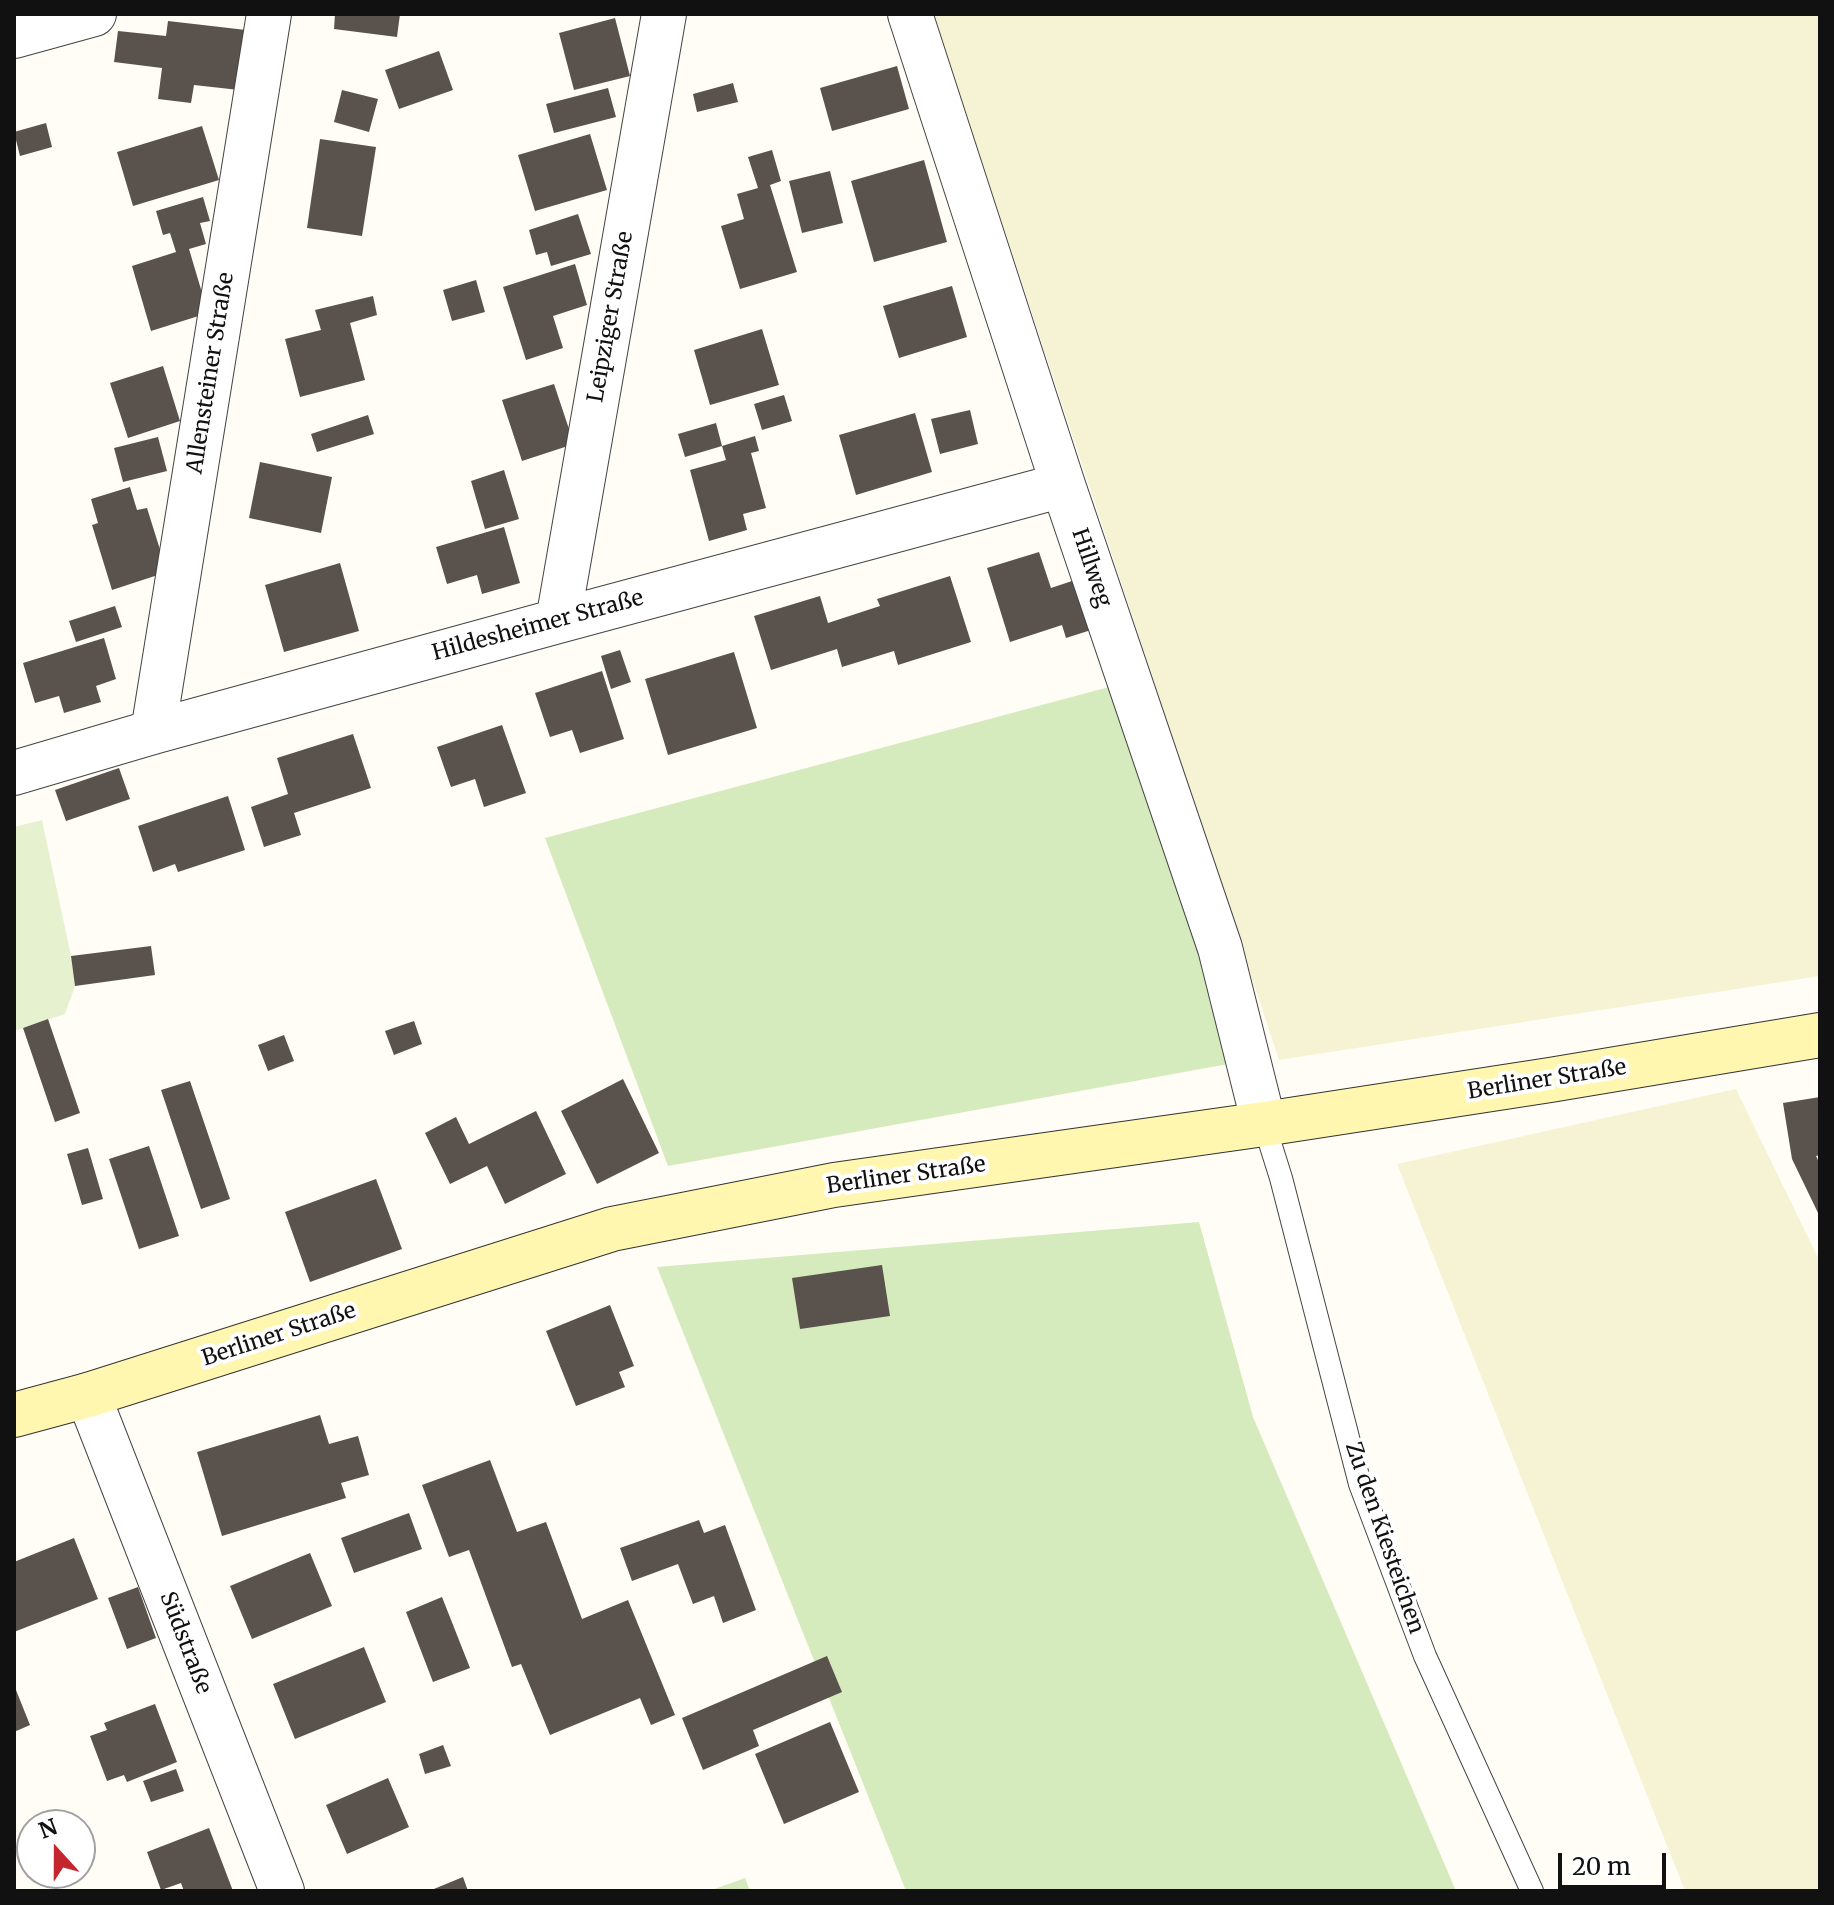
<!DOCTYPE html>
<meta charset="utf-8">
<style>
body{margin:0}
#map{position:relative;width:1834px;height:1905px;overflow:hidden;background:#fffdf5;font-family:Merriweather,serif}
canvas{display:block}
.frame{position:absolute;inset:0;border:16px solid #111;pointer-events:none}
.north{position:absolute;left:16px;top:1809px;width:80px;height:80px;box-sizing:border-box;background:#fff;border:2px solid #a0a0a0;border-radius:50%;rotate:339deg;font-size:22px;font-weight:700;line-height:32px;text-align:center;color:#111}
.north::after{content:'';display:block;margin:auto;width:28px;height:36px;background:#c4262e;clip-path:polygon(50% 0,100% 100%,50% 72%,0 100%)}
.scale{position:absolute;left:1558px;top:1853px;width:108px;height:36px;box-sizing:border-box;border:4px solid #111;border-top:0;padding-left:10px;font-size:24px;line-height:28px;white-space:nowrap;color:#111;-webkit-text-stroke:6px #fff;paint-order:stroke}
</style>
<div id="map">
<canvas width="1834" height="1905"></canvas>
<div class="frame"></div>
<div class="north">N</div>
<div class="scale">20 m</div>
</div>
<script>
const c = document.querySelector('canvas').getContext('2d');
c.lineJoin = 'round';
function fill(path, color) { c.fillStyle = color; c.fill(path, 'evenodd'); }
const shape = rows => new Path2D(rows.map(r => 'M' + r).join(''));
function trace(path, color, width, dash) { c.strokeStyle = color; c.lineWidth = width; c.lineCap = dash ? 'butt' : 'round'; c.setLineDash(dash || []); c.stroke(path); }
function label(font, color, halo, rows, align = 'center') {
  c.font = font + ' Merriweather,serif'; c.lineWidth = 8; c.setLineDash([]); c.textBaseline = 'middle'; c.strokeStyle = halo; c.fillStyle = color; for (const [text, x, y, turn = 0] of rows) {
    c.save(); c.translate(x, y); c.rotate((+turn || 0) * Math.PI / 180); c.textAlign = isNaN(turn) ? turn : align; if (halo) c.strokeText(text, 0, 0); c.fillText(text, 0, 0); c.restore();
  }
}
fill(shape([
 [933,14,1820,14,1820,976,1279,1060],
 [1736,1089,1820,1262,1820,1891,1685,1891,1397,1164]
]), '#f6f3d4');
fill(shape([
 [1109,687,1239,1062,668,1166,545,838],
 [1199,1222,1253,1417,1456,1891,906,1891,657,1267],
 [745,1878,750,1891,709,1891]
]), '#d5ebbd');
fill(shape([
 [42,820,71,956,75,986,65,1014,14,1031,14,827]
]), '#e6f2cf');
fill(shape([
 [335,14,400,14,397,37,334,29],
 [615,18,630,76,574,90,559,33],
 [168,21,246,30,239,90,194,85,191,103,158,99,162,68,114,62,118,31,166,36],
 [439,51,453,90,399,109,385,70],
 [897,66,909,109,832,131,820,88],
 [733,83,738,102,697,112,693,94],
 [608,88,616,117,554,133,546,104],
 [342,90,378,99,369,132,334,122],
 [46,123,52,147,20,156,14,132],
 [202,126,219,180,133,206,117,152],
 [590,134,607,190,535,211,518,155],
 [320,139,376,147,362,236,307,228],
 [772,150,781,181,770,185,797,272,740,289,721,226,744,219,737,194,758,188,748,157],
 [924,160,947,242,874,262,851,181],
 [830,171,843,223,802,233,789,181],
 [203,197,210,221,200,223,206,244,189,249,208,313,151,331,132,266,176,252,170,233,163,235,156,211],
 [578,214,591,254,551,266,547,252,536,255,529,230],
 [575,264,587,305,553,316,563,348,526,360,503,287],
 [476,280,485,312,452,321,443,290],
 [952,286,967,337,899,358,883,306],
 [373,296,377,315,350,323,365,380,300,397,285,339,321,330,315,310],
 [762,329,779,385,710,405,694,350],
 [163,366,180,421,128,438,110,383],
 [554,384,574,444,522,461,502,400],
 [784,395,792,421,762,430,754,404],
 [970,410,978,444,940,454,931,419],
 [915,413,932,472,856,495,839,435],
 [368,415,374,434,317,452,311,434],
 [716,423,722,446,685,457,678,434],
 [755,436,759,451,751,453,766,508,743,514,747,530,709,541,690,470,726,460,722,446],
 [158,437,167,471,123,482,114,448],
 [260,462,332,477,321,533,249,518],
 [504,470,519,519,485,529,471,481],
 [130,487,137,510,147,508,167,572,112,590,92,525,98,523,91,499],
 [504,527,520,583,482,594,477,575,447,584,436,547],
 [1039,552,1051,588,1075,580,1091,630,1066,638,1062,625,1010,642,987,568],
 [340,563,359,631,284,652,265,585],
 [950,576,971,642,898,665,894,651,842,667,837,649,771,670,754,616,820,596,828,623,880,606,877,599],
 [115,606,122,627,76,642,69,621],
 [104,638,116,679,96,686,101,702,64,713,59,696,35,703,23,663],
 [620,650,631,682,611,689,601,656],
 [734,652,757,728,668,755,645,679],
 [602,671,624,739,580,753,572,730,550,737,535,693],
 [502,725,526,793,484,807,475,779,451,787,437,747],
 [353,734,371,788,294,813,301,835,264,847,251,807,288,794,277,758],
 [119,768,130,799,66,821,55,790],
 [228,796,245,850,178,872,175,864,153,872,138,826],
 [151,946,155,975,75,986,71,956],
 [48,1019,80,1113,55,1122,23,1028],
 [414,1021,422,1044,394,1055,385,1031],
 [284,1035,294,1061,268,1071,258,1045],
 [623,1079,659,1153,597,1184,561,1111],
 [190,1081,230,1199,201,1209,161,1090],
 [1820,1097,1820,1155,1816,1156,1820,1164,1820,1217,1792,1159,1783,1103],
 [536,1111,566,1174,505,1204,487,1166,450,1184,425,1133,456,1117,469,1144],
 [149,1146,179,1236,139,1249,109,1159],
 [88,1148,103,1199,82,1205,67,1154],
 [376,1179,402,1249,310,1282,285,1212],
 [882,1265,890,1316,800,1329,792,1278],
 [610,1305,634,1366,619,1372,625,1387,576,1406,546,1331],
 [320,1415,329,1444,358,1436,369,1475,341,1483,346,1498,222,1536,197,1452],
 [490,1460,517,1532,546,1522,582,1619,628,1600,675,1715,651,1725,640,1698,550,1735,521,1664,512,1667,469,1550,449,1557,422,1485],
 [409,1513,422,1549,354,1573,341,1538],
 [699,1520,704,1533,725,1525,756,1610,723,1623,714,1596,693,1604,678,1564,632,1581,620,1548],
 [74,1538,98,1599,14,1632,14,1562],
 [310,1553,332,1606,252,1639,230,1586],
 [138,1587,156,1638,127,1649,108,1598],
 [442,1597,470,1668,433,1682,406,1612],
 [364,1647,386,1702,295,1739,273,1684],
 [827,1656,842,1692,753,1730,759,1746,703,1770,682,1718],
 [16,1690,30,1725,14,1732,14,1691],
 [155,1704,177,1762,127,1782,124,1775,107,1781,90,1736,107,1730,104,1723],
 [830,1722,859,1792,784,1824,755,1754],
 [443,1745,451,1766,425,1774,419,1754],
 [176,1769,184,1791,151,1802,143,1781],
 [388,1778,409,1827,347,1854,326,1805],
 [209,1828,233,1891,184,1891,181,1883,161,1890,147,1852],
 [463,1877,468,1891,429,1891]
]), '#5a524d');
const service = shape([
 [1264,1124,1281,1178,1360,1484,1425,1656,1532,1891]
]);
const minor = shape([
 [910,14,1063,485,1220,948,1264,1124],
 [14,36,94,14],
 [558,621,664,14],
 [153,732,269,14],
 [14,773,153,732,558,621,1063,485],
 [88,1395,282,1891]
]);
const secondary = shape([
 [14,1415,88,1395,612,1229,834,1185,1264,1124,1550,1080,1820,1035]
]);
trace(service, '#444', 24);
trace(minor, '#444', 46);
trace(secondary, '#333', 46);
trace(service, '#fff', 22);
trace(minor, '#fff', 44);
trace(secondary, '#fff6b0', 44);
label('22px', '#111', '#fff', [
 ["Leipziger Straße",611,317,-80],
 ["Allensteiner Straße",211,373,-81],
 ["Hillweg",1091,568,71],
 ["Hildesheimer Straße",538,626,-15],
 ["Berliner Straße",1547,1080,-9],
 ["Berliner Straße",906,1176,-8],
 ["Berliner Straße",279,1335,-18],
 ["Zu den Kiesteichen",1384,1538,71],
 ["Südstraße",185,1643,69]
]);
</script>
